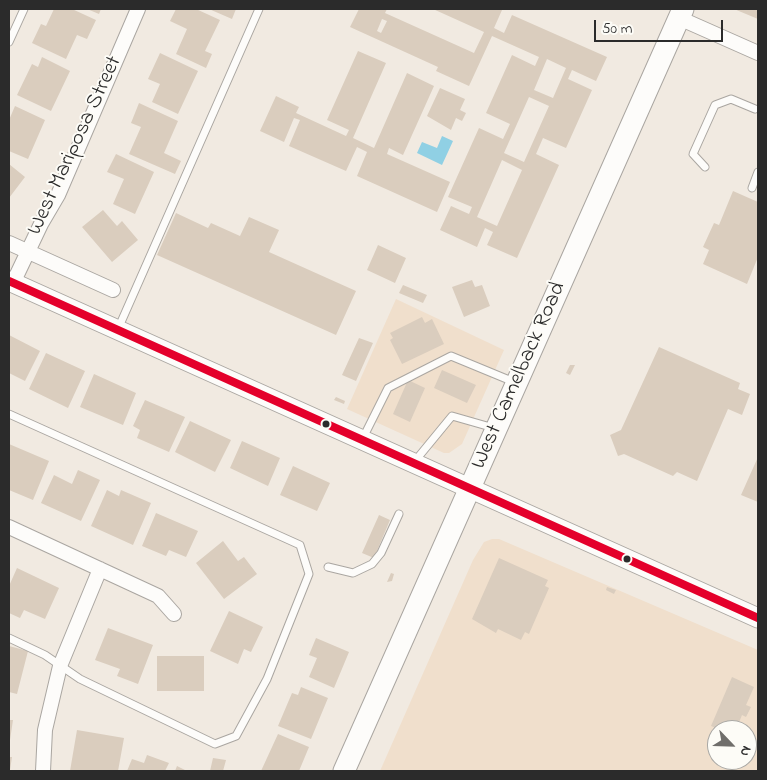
<!DOCTYPE html>
<style>
body{margin:0}
#map{position:relative;width:767px;height:780px;overflow:hidden;background:#f1eae1;font-family:"Indie Flower",sans-serif}
canvas{display:block}
.frame{position:absolute;inset:0;border:10px solid #2b2b2b;pointer-events:none}
.north{position:absolute;left:707px;top:720px;width:50px;height:50px;box-sizing:border-box;background:#fdfcf7;border:1px solid #a9a8a5;border-radius:50%;rotate:114deg;font-size:14px;font-weight:700;line-height:20px;text-align:center;color:#2b2b2b}
.north::after{content:'';display:block;margin:auto;width:18px;height:22px;background:#706e6b;clip-path:polygon(50% 0,100% 100%,50% 72%,0 100%)}
.scale{position:absolute;left:594px;top:20px;width:129px;height:22px;box-sizing:border-box;border:2px solid #2b2b2b;border-top:0;padding-left:6px;font-size:15px;line-height:18px;white-space:nowrap;color:#2b2b2b;-webkit-text-stroke:4px #fdfcf7;paint-order:stroke}
</style>
<div id="map">
<canvas width="767" height="780"></canvas>
<div class="frame"></div>
<div class="north">N</div>
<div class="scale">50 m</div>
</div>
<script>
const c = document.querySelector('canvas').getContext('2d');
c.lineJoin = 'round';
function fill(path, color) { c.fillStyle = color; c.fill(path, 'evenodd'); }
const shape = rows => new Path2D(rows.map(r => 'M' + r).join(''));
function trace(path, color, width, dash) { c.strokeStyle = color; c.lineWidth = width; c.lineCap = dash ? 'butt' : 'round'; c.setLineDash(dash || []); c.stroke(path); }
function label(font, color, halo, rows, align = 'center') {
  c.font = font + ' "Indie Flower",sans-serif'; c.lineWidth = 4; c.setLineDash([]); c.textBaseline = 'middle'; c.strokeStyle = halo; c.fillStyle = color; for (const [text, x, y, turn = 0] of rows) {
    c.save(); c.translate(x, y); c.rotate((+turn || 0) * Math.PI / 180); c.textAlign = isNaN(turn) ? turn : align; if (halo) c.strokeText(text, 0, 0); c.fillText(text, 0, 0); c.restore();
  }
}
fill(shape([
 [396,299,504,350,462,444,449,453,444,453,347,409],
 [492,539,499,539,758,650,758,771,380,771,473,560,484,542],
 [717,730,747,730,747,760,717,760]
]), '#f0dfcc');
fill(shape([
 [442,136,453,141,442,165,417,153,422,142,437,148]
]), '#90d0e4');
fill(shape([
 [54,9,72,9,96,20,87,39,77,35,66,59,32,43,41,24,46,26],
 [87,9,101,9,99,14],
 [176,9,196,9,220,20,205,51,212,54,206,68,176,54,187,29,170,21],
 [209,9,236,9,232,19],
 [359,9,387,9,385,13,474,53,484,32,433,9,499,9,502,10,494,28,504,33,512,15,607,57,596,81,572,70,568,79,592,90,566,148,543,138,536,154,559,165,517,258,487,245,493,232,485,228,477,247,440,230,451,206,469,214,472,207,448,197,479,128,503,139,510,124,486,113,512,55,535,66,539,57,492,36,469,86,436,71,438,67,350,27],
 [382,19,387,21,381,33,377,31],
 [547,59,566,68,553,98,534,90],
 [529,97,549,106,524,162,504,153],
 [502,160,522,170,497,226,477,217],
 [734,9,758,9,758,19],
 [358,51,386,63,353,138,374,148,407,73,434,86,403,155,389,148,387,154,450,182,437,212,357,176,367,152,357,147,346,171,289,146,300,120,294,118,284,142,260,131,276,96,299,107,296,113,346,136,349,130,327,120],
 [160,53,198,71,178,114,152,102,160,84,148,79],
 [42,57,70,71,51,111,17,95,32,64,38,67],
 [440,88,465,99,460,110,466,113,462,121,456,118,451,130,427,116],
 [139,103,178,121,164,153,181,161,175,174,129,154,141,127,131,123],
 [15,106,45,120,28,159,9,151,9,120],
 [116,154,154,172,135,214,113,204,124,179,107,172],
 [9,164,25,177,9,198],
 [733,191,758,202,758,257,747,284,703,264,709,250,703,247,714,223,719,225],
 [103,210,117,226,122,221,138,240,112,262,82,227],
 [176,213,208,228,211,223,240,236,249,217,279,230,269,252,356,291,336,335,157,255],
 [378,245,406,258,395,283,367,270],
 [472,280,475,287,482,285,490,306,464,317,452,287],
 [403,285,427,295,423,303,399,293],
 [422,317,425,323,432,319,444,344,402,364,390,340,393,338,390,333],
 [9,335,40,351,25,381,9,373],
 [359,338,373,343,356,381,342,375],
 [659,347,740,383,738,389,750,394,742,415,728,409,697,481,677,472,673,476,624,454,618,456,610,435,621,430],
 [46,353,85,371,68,408,29,389],
 [570,365,575,365,570,375,566,373],
 [442,370,476,385,467,403,434,388],
 [94,374,136,393,123,425,80,407],
 [408,380,425,388,410,422,393,414],
 [336,397,345,401,344,404,334,400],
 [145,400,185,417,169,452,137,438,140,430,133,426],
 [190,421,231,440,215,472,175,452],
 [242,441,280,458,268,486,230,468],
 [9,444,49,461,33,500,9,490],
 [758,457,758,502,741,495],
 [293,466,330,483,317,511,280,495],
 [78,470,100,480,81,521,41,503,54,475,72,484],
 [107,490,119,496,121,490,151,503,133,545,91,526],
 [156,513,198,531,186,557,169,550,166,556,142,546],
 [379,515,390,520,374,558,362,553],
 [223,541,238,561,244,557,257,574,224,599,196,563],
 [499,558,548,580,545,586,549,588,529,634,525,632,521,640,498,629,496,633,472,619],
 [17,568,59,588,45,619,24,610,20,618,9,613,9,586],
 [391,573,394,574,392,581,387,582],
 [607,587,616,590,614,594,606,590],
 [229,611,263,627,251,652,244,649,238,664,210,651],
 [108,628,153,645,138,684,117,676,120,669,95,660],
 [316,638,349,652,334,688,309,677,317,658,309,655],
 [9,646,28,651,17,694,9,692],
 [157,656,204,656,204,691,157,691],
 [732,677,754,687,746,705,751,707,746,717,742,715,736,730,721,730,711,726],
 [301,687,328,698,311,739,278,726,292,693,298,695],
 [9,720,13,720,10,740,9,740],
 [77,730,124,738,118,771,70,771],
 [278,734,309,747,299,771,261,771],
 [147,755,169,763,165,771,127,771,132,759,144,763],
 [9,757,12,757,10,770,9,770],
 [213,758,226,760,223,771,210,771],
 [177,766,187,771,175,771]
]), '#dacdbe');
const lane = shape([
 [9,42,24,9],
 [705,167,693,154,715,105,731,99,755,109],
 [752,188,758,172],
 [118,329,259,9],
 [9,414,300,545,309,574,267,679,236,736,215,744,80,679,45,655,9,638],
 [362,440,388,388,451,356,514,382],
 [415,461,452,416,494,428],
 [328,567,353,573,372,564,381,553,399,514]
]);
const street = shape([
 [679,18,758,53],
 [9,243,113,290],
 [13,283,41,224,58,195,138,9],
 [9,527,158,596,174,614],
 [43,771,45,730,60,666,100,569]
]);
const secondary = shape([
 [9,281,758,618]
]);
const primary = shape([
 [344,771,683,9]
]);
trace(lane, '#aaa6a1', 9);
trace(street, '#aaa6a1', 16);
trace(secondary, '#aaa6a1', 21);
trace(primary, '#aaa6a1', 23);
trace(lane, '#fdfcfa', 7);
trace(street, '#fdfcfa', 14);
trace(secondary, '#fdfcfa', 19);
trace(primary, '#fdfcfa', 21);
trace(shape([
 [9,281,758,618]
]), '#e4002b', 8);
for (const [x, y, r, color] of [
 [326,424,4.5,"#2b2b2b"],
 [627,559,4.5,"#2b2b2b"]
]) { const dot = new Path2D(); dot.arc(x, y, r, 0, 2 * Math.PI); c.fillStyle = color; c.fill(dot); trace(dot, '#fdfcf7', 2); }
label('22px', '#2b2b2b', '#fdfcf7', [
 ["West Mariposa Street",76,146,-65],
 ["West Camelback Road",520,376,-66]
]);
</script>
